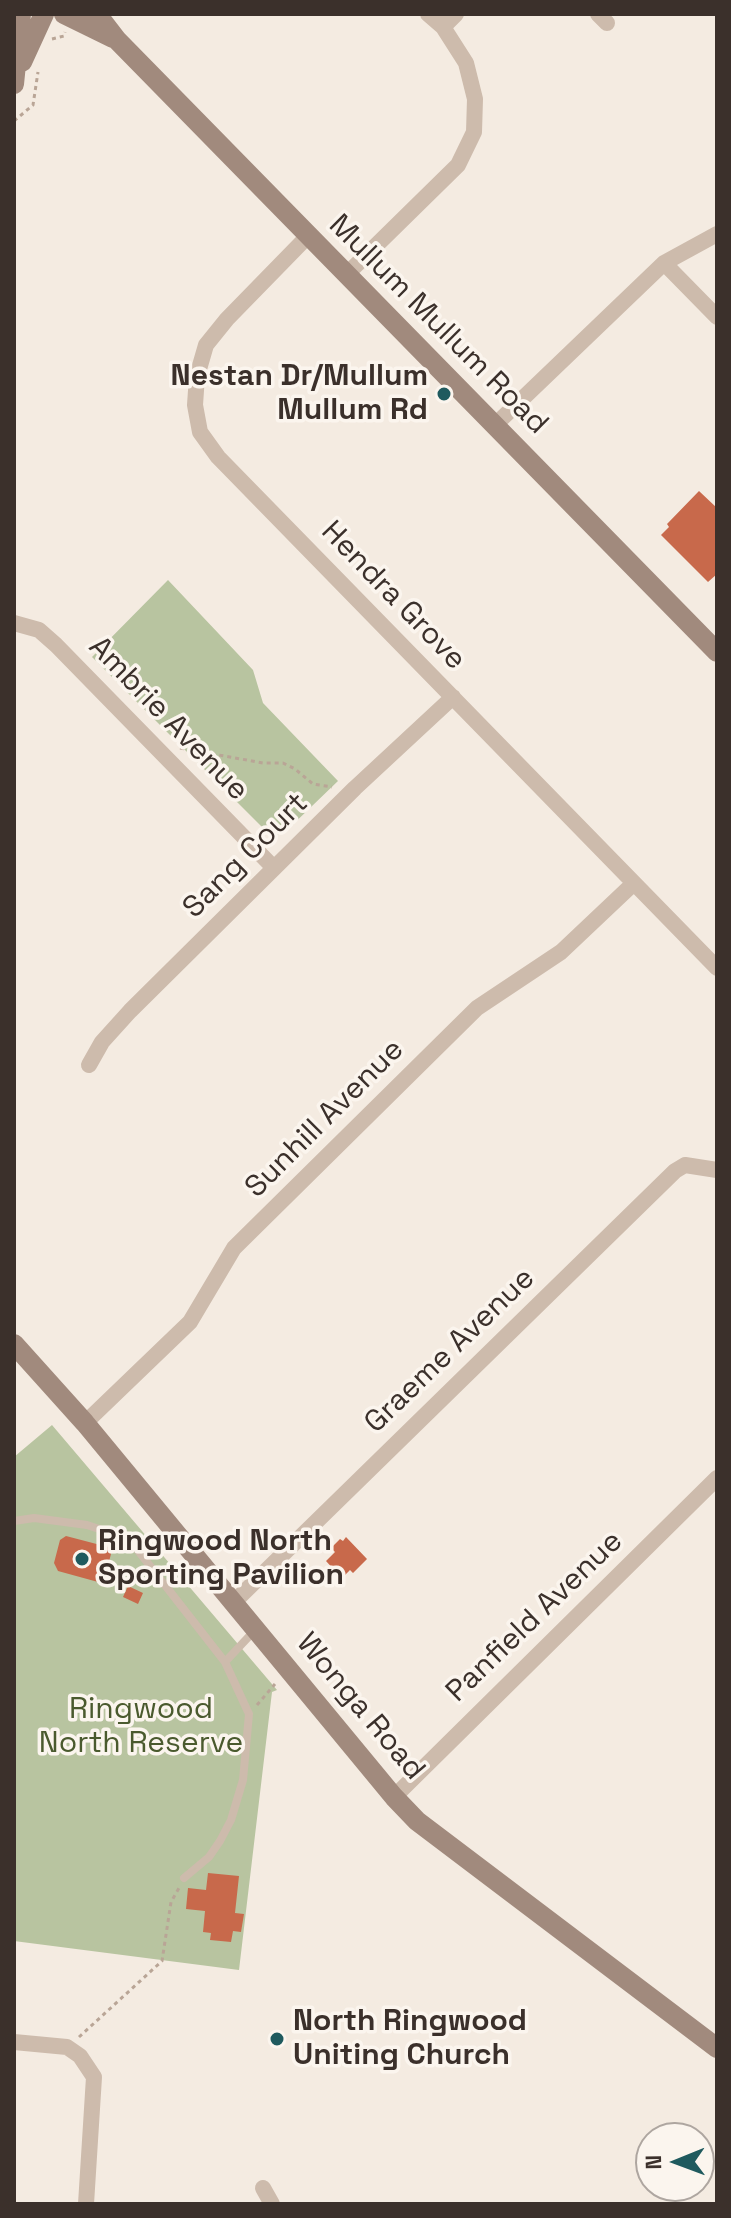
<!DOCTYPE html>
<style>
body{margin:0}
#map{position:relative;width:731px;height:2218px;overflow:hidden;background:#f4ebe1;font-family:"Space Grotesk",sans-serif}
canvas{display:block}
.frame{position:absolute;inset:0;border:16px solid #3b302b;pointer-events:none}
.north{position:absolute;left:635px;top:2122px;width:80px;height:80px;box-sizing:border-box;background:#fbf5ee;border:2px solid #aea6a0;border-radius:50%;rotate:269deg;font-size:22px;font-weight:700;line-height:32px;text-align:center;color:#3b302b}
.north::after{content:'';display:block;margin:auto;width:28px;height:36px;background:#1f5a5e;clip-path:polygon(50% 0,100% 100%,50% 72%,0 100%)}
</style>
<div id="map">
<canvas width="731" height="2218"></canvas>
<div class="frame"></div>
<div class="north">N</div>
</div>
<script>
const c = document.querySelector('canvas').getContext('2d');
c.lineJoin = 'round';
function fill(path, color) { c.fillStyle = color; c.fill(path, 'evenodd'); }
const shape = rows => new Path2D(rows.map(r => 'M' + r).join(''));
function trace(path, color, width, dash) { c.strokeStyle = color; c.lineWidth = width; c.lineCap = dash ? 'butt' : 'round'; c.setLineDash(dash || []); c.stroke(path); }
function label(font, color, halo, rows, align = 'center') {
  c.font = font + ' "Space Grotesk",sans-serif'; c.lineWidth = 7; c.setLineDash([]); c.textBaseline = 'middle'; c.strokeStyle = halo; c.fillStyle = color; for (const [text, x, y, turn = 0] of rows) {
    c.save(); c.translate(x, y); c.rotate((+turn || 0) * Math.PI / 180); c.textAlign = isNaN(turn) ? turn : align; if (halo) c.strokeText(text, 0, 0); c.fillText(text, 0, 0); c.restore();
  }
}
fill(shape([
 [168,580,253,670,263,703,338,781,284,833,271,836,92,657],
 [52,1425,277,1690,272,1692,239,1970,14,1941,14,1457]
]), '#b8c4a0');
fill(shape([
 [699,491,717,508,717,574,708,582,661,535,669,527,667,524],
 [66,1536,108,1547,111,1554,105,1577,98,1582,58,1571,54,1563,60,1540],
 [346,1537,367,1559,353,1573,350,1570,344,1576,340,1571,337,1573,326,1561,335,1552,331,1548,340,1539,343,1541],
 [128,1586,143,1593,138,1604,123,1597],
 [208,1873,239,1876,235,1913,244,1914,241,1932,233,1931,231,1942,210,1940,211,1933,203,1932,205,1911,186,1909,188,1888,206,1890]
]), '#c8694b');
trace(shape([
 [52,39,64,36,65,32],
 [14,121,33,105,38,72],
 [180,748,263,763,283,763,295,769,313,784,332,787],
 [257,1705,275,1684],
 [79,2037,162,1961,171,1902,179,1888]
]), '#b9a596', 3, [4, 4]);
trace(shape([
 [14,1521,34,1518,87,1525,129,1539,225,1662,249,1714,243,1780,231,1820,220,1841,209,1857,184,1878],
 [225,1662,255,1630]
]), '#cdbbac', 8);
trace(shape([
 [598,14,607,23],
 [443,27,456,14],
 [308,236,227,319,206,345,197,376,195,405,200,432,218,457,717,968],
 [664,263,717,317],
 [347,274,458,165,474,132,475,99,466,63,443,27,428,14],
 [495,425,664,263,717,234],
 [14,623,39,630,56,645,274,868],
 [89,1065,102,1042,130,1011,355,788,453,697],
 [85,1423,190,1322,234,1248,477,1008,561,952,634,883],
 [233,1603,675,1171,685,1165,717,1170],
 [394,1797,717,1478],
 [14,2042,67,2047,80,2056,94,2077,86,2204],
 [263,2188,272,2204]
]), '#cdbbac', 16);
trace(shape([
 [64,14,113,38],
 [97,14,117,40,717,652],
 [22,62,44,14],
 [14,84,21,14],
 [14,1344,85,1423,394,1797,417,1821,717,2048]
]), '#a18a7d', 20);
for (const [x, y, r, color] of [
 [444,394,8,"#1f5a5e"],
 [82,1559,8,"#1f5a5e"],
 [277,2039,8,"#1f5a5e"]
]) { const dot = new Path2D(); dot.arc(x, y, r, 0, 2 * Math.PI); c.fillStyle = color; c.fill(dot); trace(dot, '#fbf5ee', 3); }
label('30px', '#3b302b', '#fbf5ee', [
 ["Mullum Mullum Road",438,325,45],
 ["Hendra Grove",393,596,46],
 ["Ambrie Avenue",168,719,46],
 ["Sang Court",246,856,-45],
 ["Sunhill Avenue",325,1119,-45],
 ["Graeme Avenue",450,1351,-44],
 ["Panfield Avenue",535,1617,-44],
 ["Wonga Road",360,1707,50]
]);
label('bold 30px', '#3b302b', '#fbf5ee', [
 ["Nestan Dr/Mullum",428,377,"right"],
 ["Mullum Rd",428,411,"right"],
 ["Ringwood North",98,1542],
 ["Sporting Pavilion",98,1576],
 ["North Ringwood",293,2022],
 ["Uniting Church",293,2056]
], 'left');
label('30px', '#4a5a2e', '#fbf5ee', [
 ["Ringwood",141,1710],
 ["North Reserve",141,1744]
]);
</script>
